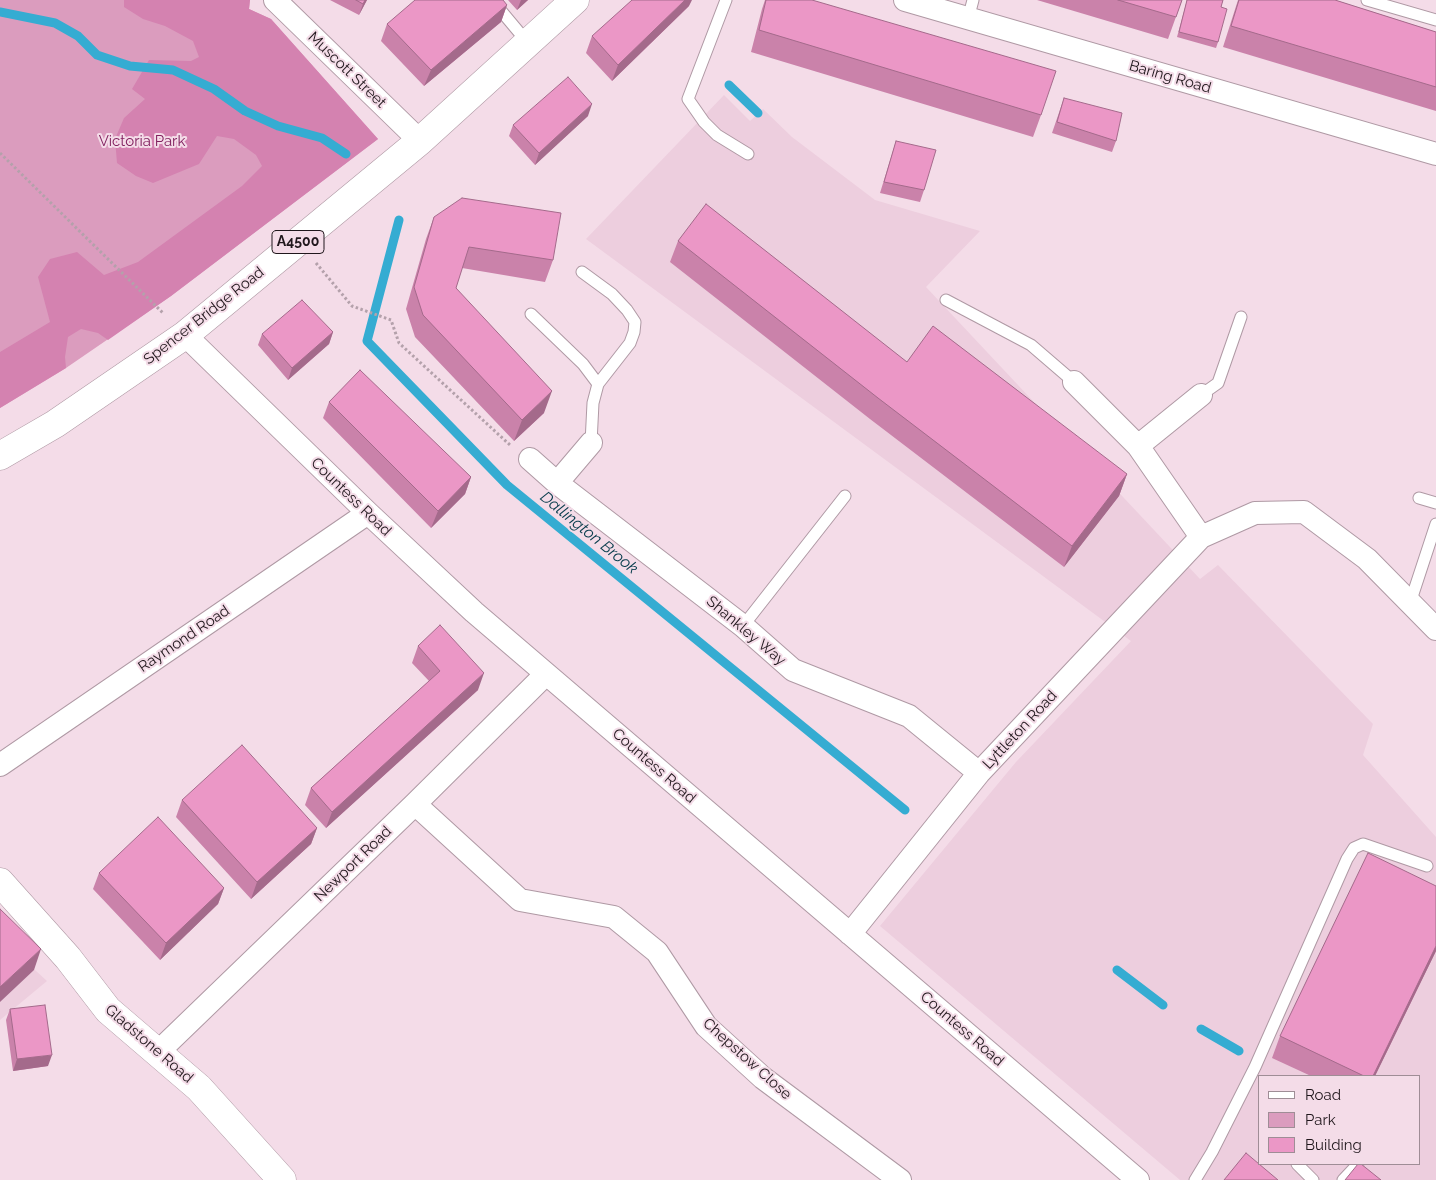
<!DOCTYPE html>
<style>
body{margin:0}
#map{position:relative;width:1436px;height:1180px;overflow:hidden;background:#f4dce8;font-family:Raleway,sans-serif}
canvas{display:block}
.legend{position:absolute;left:1258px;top:1075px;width:162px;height:90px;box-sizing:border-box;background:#f4dce8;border:1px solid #9f8d96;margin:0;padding:6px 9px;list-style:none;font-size:15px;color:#20171c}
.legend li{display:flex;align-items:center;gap:10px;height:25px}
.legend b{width:25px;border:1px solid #9f8d96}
</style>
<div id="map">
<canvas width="1436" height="1180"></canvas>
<ul class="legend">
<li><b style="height:6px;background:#fff"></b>Road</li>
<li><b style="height:14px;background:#db9cbe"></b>Park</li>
<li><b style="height:14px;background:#eb97c6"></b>Building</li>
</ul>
</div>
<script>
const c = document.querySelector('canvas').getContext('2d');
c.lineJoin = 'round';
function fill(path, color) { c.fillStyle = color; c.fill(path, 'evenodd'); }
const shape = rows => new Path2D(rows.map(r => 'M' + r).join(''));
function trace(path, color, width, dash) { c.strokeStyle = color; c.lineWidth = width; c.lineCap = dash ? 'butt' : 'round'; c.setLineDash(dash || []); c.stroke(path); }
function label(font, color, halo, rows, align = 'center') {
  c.font = font + ' Raleway,sans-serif'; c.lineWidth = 4; c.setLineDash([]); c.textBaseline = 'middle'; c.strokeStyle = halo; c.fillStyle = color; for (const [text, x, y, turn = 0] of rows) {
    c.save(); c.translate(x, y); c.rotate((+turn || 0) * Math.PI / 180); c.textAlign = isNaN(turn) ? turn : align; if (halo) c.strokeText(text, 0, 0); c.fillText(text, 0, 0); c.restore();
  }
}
fill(shape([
 [724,95,750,121,763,109,792,137,875,200,980,231,926,287,1200,579,1218,565,1373,724,1363,755,1436,837,1436,1180,1180,1180,880,926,1016,762,1131,641,586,239],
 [1260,1076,1420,1076,1420,1164,1260,1164],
 [0,938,47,981,0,1020]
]), '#edcede');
fill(shape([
 [0,0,250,0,249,9,271,19,378,139,171,296,66,368,0,408]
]), '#db9cbe');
fill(shape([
 [124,0,250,0,249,9,271,19,378,139,171,296,108,340,98,333,81,329,68,337,65,357,66,368,0,408,0,352,50,322,38,277,50,259,77,252,104,275,138,262,242,186,262,166,256,155,234,139,217,136,199,164,153,183,136,176,117,163,115,139,124,118,145,99,132,89,149,60,191,61,199,57,193,41,165,26,143,19,124,7]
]), '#d482b0');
trace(shape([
 [0,12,55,23,78,36,97,55,130,66,173,70,214,89,245,111,278,126,322,138,346,154],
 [729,85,758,113],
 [399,220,367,341,507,485,905,810],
 [1117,970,1163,1005],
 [1201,1029,1239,1051]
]), '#35acd2', 9);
const lane = shape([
 [492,0,528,43],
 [726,0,688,99,704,122,717,135,748,154],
 [1367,0,1436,20],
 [968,19,973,0],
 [582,272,612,294,627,310,635,322,634,332,630,343,598,384],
 [946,300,1031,345,1074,382],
 [531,314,583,364,598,384,593,403,591,443],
 [1201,395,1218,383,1241,317],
 [1419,498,1436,503],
 [1410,603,1436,524],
 [743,626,845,496],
 [1297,1164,1313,1180],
 [1195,1180,1212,1152,1255,1067,1347,859,1354,848,1363,844,1427,866],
 [1343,1180,1358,1164]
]);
const street = shape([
 [275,0,420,141],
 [905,0,1436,154],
 [185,335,368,513,474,612,1138,1180],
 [1074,382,1138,446,1201,537],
 [1138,446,1201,395],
 [530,459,557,483,743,626,793,670,909,716,979,773],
 [557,483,591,443],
 [0,765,368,513],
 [415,804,520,900,614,917,657,952,706,1026,763,1078,900,1180],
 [850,934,979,773,1201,537,1255,513,1304,512,1367,559,1436,629],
 [157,1053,415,804,546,674]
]);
const secondary = shape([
 [0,882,68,958,108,1010,199,1088,282,1180]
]);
const primary = shape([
 [0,456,55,424,185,335,420,141,575,0]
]);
trace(lane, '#af99a4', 13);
trace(street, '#af99a4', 24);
trace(secondary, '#af99a4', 29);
trace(primary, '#af99a4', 29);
trace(shape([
 [0,153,164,314],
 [316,263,352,306,391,320,399,343,510,445]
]), '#b4a1ab', 3, [2.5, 2.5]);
trace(lane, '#fff', 11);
trace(street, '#fff', 22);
trace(secondary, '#fff', 28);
trace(primary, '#fff', 28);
fill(shape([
 [330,0,367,0,359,15],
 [508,0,528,0,517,10],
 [765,0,812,0,1041,115,1033,137,751,52,762,9],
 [1037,0,1182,0,1168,39],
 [1187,0,1223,0,1221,7,1218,42,1216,48,1177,37],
 [1238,0,1335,0,1436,32,1436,111,1223,47],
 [507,5,501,22,424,86,381,41,387,24],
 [689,6,612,81,586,53,592,36],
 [1064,98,1116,141,1112,152,1052,133],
 [588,116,535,165,509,136,513,125],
 [896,141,924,190,920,202,880,193],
 [434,217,553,260,545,282,462,268,456,288,544,413,514,441,415,337,406,309,426,239],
 [678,241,907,362,1127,474,1119,496,1064,567,870,419,670,262],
 [333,332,329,344,288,380,258,345,262,334],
 [329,402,471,477,465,494,431,528,323,418],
 [418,646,478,690,326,828,305,805,311,788,429,681,412,663],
 [182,800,317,828,311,844,251,899,176,817],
 [99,873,224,888,218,904,160,960,93,889],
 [1436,886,1436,951,1375,1076,1311,1076,1272,1058,1280,1036],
 [10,1009,48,1066,13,1071,6,1020]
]), '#ca82aa');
fill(shape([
 [365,0,367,0,359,15,363,4],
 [521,0,528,0,517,10],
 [685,0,692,0,689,6,612,81,618,65],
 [507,5,501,22,424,86,431,70],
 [592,104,588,116,535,165,539,153],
 [333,332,329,344,288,380,292,368],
 [552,391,544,413,514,441,522,420],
 [1127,474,1119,496,1064,567,1072,546],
 [471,477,465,494,431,528,438,511],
 [484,673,478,690,326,828,332,812],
 [317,828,311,844,251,899,257,882],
 [224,888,218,904,160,960,166,943],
 [1436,946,1436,951,1375,1076,1373,1076],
 [41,949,34,970,0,1002,0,987],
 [52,1055,48,1066,13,1071,17,1059]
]), '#a46a8b');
const building = shape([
 [356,0,365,0,363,4,356,0],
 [415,0,503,0,507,5,431,70,387,24,415,0],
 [632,0,685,0,618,65,592,36,632,0],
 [766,0,812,0,1056,71,1041,115,759,30,766,0],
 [1118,0,1182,0,1176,17,1118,0],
 [1187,0,1223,0,1221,7,1227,9,1218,42,1179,32,1187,0],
 [1239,0,1335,0,1436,32,1436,87,1231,26,1239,0],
 [568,77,592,104,539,153,513,125,568,77],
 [1064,98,1122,113,1116,141,1057,122,1064,98],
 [896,141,936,150,924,190,884,182,896,141],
 [462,198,561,213,553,260,469,247,456,288,552,391,522,420,423,315,414,287,434,217,462,198],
 [706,204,907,362,933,326,1127,474,1072,546,878,398,678,241,706,204],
 [302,300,333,332,292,368,262,334,302,300],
 [360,370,471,477,438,511,329,402,360,370],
 [440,625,484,673,332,812,311,788,440,671,418,646,440,625],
 [242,745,317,828,257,882,182,800,242,745],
 [158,817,224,888,166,943,99,873,158,817],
 [1368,853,1436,886,1436,946,1373,1076,1364,1076,1280,1036,1368,853],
 [0,909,41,949,0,987,0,909],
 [45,1005,52,1055,17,1059,10,1009,45,1005],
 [1246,1153,1278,1180,1224,1180,1246,1153],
 [1358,1164,1361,1164,1381,1180,1345,1180,1358,1164]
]);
fill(building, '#eb97c6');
trace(building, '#a46a8b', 1);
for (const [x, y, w] of [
 [298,242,52]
]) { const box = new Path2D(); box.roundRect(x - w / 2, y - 11.5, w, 23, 4); c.fillStyle = '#f4dce8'; c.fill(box); trace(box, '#20171c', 1); }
label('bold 14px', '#20171c', null, [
 ["A4500",298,242]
]);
label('15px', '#20171c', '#f4dce8', [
 ["Muscott Street",347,70,44],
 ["Baring Road",1170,77,16],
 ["Spencer Bridge Road",204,316,-38],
 ["Countess Road",351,497,44],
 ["Shankley Way",746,631,40],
 ["Raymond Road",184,639,-34],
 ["Lyttleton Road",1020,730,-47],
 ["Countess Road",654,766,41],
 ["Newport Road",353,864,-44],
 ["Countess Road",962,1029,41],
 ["Gladstone Road",149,1044,41],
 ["Chepstow Close",747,1059,42]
]);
label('15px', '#81215f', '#f4dce8', [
 ["Victoria Park",142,141]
]);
label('italic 16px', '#063b4b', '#f4dce8', [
 ["Dallington Brook",589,533,39]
]);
</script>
